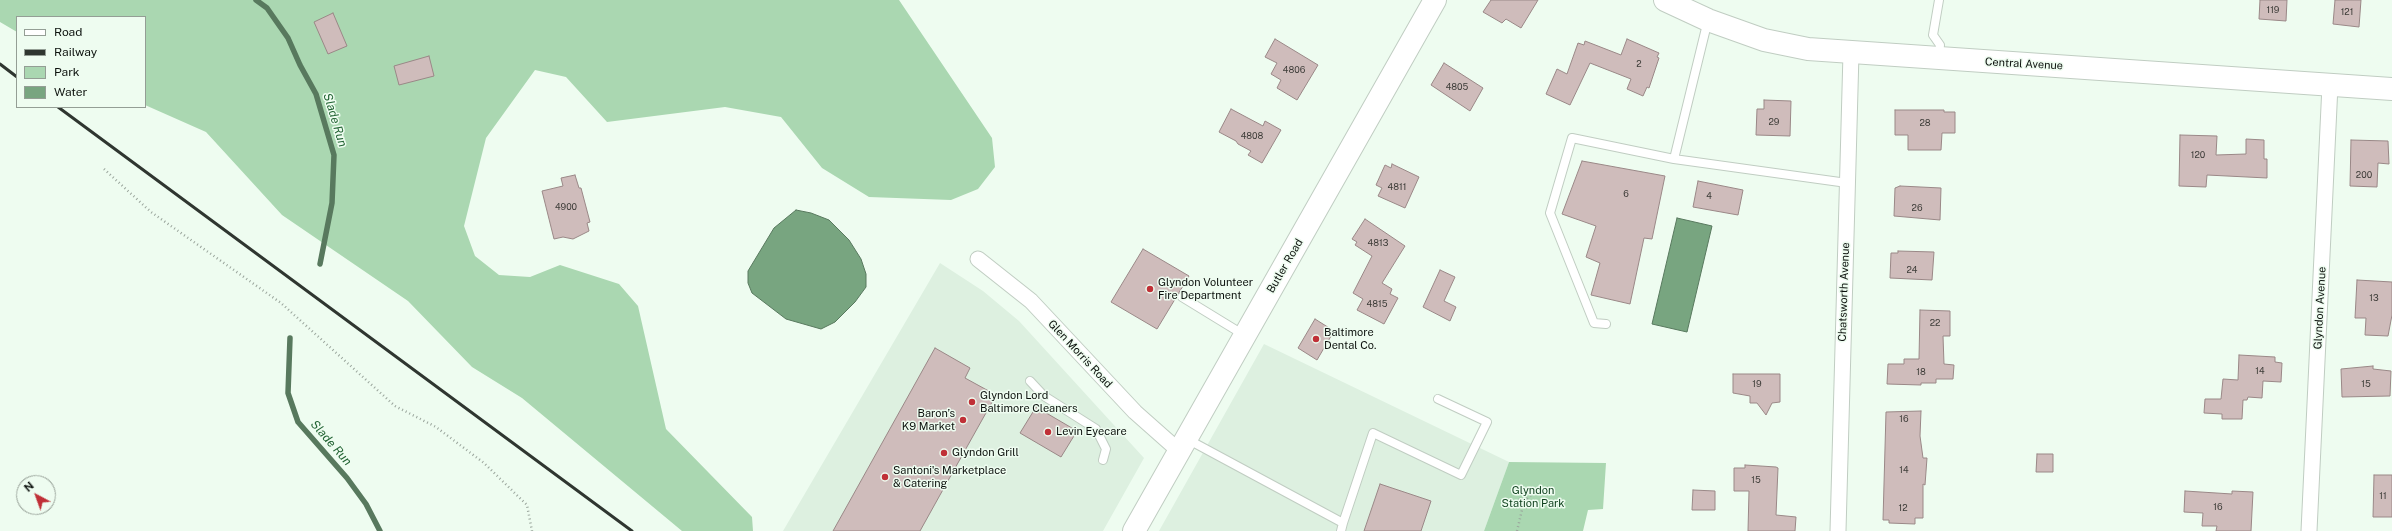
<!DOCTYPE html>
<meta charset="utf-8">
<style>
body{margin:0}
#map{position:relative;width:2392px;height:531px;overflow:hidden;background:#eefcf0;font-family:"Public Sans",sans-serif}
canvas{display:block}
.legend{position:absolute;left:16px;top:16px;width:130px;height:92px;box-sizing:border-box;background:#eefcf0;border:1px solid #949e95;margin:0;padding:5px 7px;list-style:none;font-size:12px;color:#0c110d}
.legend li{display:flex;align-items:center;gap:8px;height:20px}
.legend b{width:20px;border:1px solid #949e95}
.north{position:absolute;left:16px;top:475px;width:40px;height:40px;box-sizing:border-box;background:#eefcf0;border:1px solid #949e95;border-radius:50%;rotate:319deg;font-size:11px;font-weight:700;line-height:16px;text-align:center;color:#0c110d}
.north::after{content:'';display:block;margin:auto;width:14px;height:18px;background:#c03037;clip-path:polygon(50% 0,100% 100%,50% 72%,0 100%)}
</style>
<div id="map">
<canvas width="2392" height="531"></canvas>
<ul class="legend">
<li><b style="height:5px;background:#fff"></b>Road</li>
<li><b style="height:5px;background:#2f3630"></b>Railway</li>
<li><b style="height:11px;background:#aad7b1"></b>Park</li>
<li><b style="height:11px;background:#78a580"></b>Water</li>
</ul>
<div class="north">N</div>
</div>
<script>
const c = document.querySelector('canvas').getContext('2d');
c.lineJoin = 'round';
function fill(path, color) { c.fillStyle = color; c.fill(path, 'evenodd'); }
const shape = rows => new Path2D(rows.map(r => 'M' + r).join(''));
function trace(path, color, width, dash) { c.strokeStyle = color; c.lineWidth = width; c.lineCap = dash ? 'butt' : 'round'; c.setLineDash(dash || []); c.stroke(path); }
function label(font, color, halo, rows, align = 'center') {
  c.font = font + ' "Public Sans",sans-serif'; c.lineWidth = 3; c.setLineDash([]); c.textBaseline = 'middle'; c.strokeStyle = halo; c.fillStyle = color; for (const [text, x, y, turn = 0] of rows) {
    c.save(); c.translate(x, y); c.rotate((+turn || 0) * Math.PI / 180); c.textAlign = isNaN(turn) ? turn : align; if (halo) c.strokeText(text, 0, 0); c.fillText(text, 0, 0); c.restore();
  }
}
fill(shape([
 [940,263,983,291,1019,321,1144,458,1103,531,783,531],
 [1264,344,1509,462,1484,531,1159,531]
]), '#ddf0e0');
fill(shape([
 [0,0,899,0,992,138,995,167,978,189,951,200,869,197,822,168,781,117,725,107,607,122,566,77,535,70,486,138,464,226,475,256,499,275,530,277,560,265,619,284,638,306,666,429,752,517,753,531,682,531,522,398,472,367,408,301,282,215,206,132,145,105,145,17,17,17,17,32,0,22],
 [1509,462,1606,463,1603,509,1588,510,1583,531,1484,531]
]), '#aad7b1');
const water = shape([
 [796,210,811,213,829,220,849,240,861,259,866,274,866,287,855,302,835,322,821,329,786,319,752,293,748,283,748,271,774,228,796,210],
 [1677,218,1712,226,1687,332,1652,324,1677,218]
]);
fill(water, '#78a580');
trace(water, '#58795e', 1);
trace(shape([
 [256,0,267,8,288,38,300,65,316,94,334,155,332,203,320,264],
 [290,338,288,393,298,422,347,478,366,504,380,531]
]), '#58795e', 5.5);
const building = shape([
 [1491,0,1538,0,1521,28,1506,19,1502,23,1483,12,1491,0],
 [2260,0,2287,0,2286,21,2259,19,2260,0],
 [2335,0,2361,0,2359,27,2333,24,2335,0],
 [333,13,347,46,328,54,314,22,333,13],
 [1275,39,1318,65,1297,100,1277,88,1281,80,1271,74,1277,63,1265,57,1275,39],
 [1627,39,1659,53,1657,57,1659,58,1649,88,1647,87,1643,96,1627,89,1631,79,1590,63,1570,105,1546,94,1557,69,1567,74,1578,43,1584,45,1585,41,1621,55,1627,39],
 [429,56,434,76,399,85,394,66,429,56],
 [1444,63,1483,88,1470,111,1431,85,1444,63],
 [1764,100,1791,101,1790,136,1756,135,1757,109,1764,109,1764,100],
 [1231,109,1263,126,1265,121,1281,130,1262,163,1248,155,1251,151,1238,144,1236,141,1219,132,1231,109],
 [1895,110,1944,110,1944,112,1955,112,1955,133,1942,133,1941,150,1908,150,1908,135,1895,135,1895,110],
 [2180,135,2217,136,2216,155,2246,154,2246,139,2264,140,2264,159,2267,159,2267,178,2207,175,2206,187,2179,186,2180,135],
 [2351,140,2388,141,2389,164,2378,163,2377,187,2350,186,2351,140],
 [1582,161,1665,176,1652,239,1644,238,1630,304,1591,295,1600,263,1586,257,1596,226,1562,214,1582,161],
 [1392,164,1419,177,1405,208,1378,196,1382,188,1376,185,1385,165,1391,168,1392,164],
 [575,175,579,188,581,188,590,222,587,223,589,231,573,239,563,237,554,239,542,191,563,186,561,178,575,175],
 [1698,181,1743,190,1738,215,1693,207,1698,181],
 [1900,186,1941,188,1940,220,1894,216,1895,188,1900,186],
 [1365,219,1405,246,1382,283,1392,289,1390,294,1398,298,1384,324,1357,310,1363,299,1353,293,1372,256,1355,245,1357,242,1352,239,1365,219],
 [1143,249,1189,276,1157,329,1111,302,1143,249],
 [1898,251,1934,252,1932,280,1890,278,1891,253,1898,253,1898,251],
 [1440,270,1455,277,1444,301,1456,307,1450,321,1423,307,1440,270],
 [2357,280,2392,282,2392,315,2388,336,2365,335,2366,318,2355,318,2357,280],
 [1920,310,1950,311,1950,336,1943,336,1944,364,1954,365,1953,379,1936,379,1936,383,1921,383,1921,385,1887,384,1888,364,1904,364,1904,359,1919,359,1920,310],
 [1315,319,1334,331,1317,360,1298,348,1315,319],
 [935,348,970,368,965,378,996,395,940,495,920,531,833,531,935,348],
 [2239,355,2275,357,2275,362,2282,363,2281,382,2263,381,2262,398,2248,397,2247,400,2243,400,2242,419,2222,419,2222,414,2204,413,2205,399,2221,399,2223,379,2238,380,2239,355],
 [2373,366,2373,369,2391,371,2390,396,2342,397,2341,369,2373,366],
 [1733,374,1780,374,1780,402,1772,403,1766,415,1757,403,1750,403,1750,396,1733,393,1733,374],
 [1036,407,1077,431,1061,457,1020,433,1036,407],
 [1921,411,1920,436,1923,458,1927,458,1925,485,1923,484,1923,518,1915,518,1915,524,1889,523,1889,520,1883,520,1886,412,1921,411],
 [2037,454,2053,454,2053,472,2036,472,2037,454],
 [1745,465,1776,467,1778,468,1776,515,1796,517,1795,531,1748,531,1749,491,1734,491,1734,468,1745,468,1745,465],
 [2374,475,2392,475,2392,517,2373,517,2374,475],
 [1380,484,1431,501,1421,531,1364,531,1380,484],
 [1693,490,1715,491,1715,510,1692,510,1693,490],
 [2185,491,2232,494,2232,491,2253,492,2251,531,2216,531,2217,526,2202,526,2203,513,2184,512,2185,491]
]);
fill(building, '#cfbcbb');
trace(building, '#9a8887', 1);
const lane = shape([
 [1939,0,1933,35,1940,45,1939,57],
 [1674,159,1708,20],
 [1182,297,1244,335],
 [1606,324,1594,323,1550,213,1572,138,1674,159,1847,183],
 [1030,381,1044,396,1096,429,1106,449,1103,460],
 [1187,439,1343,523,1373,433,1461,475,1487,422,1438,399],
 [1341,531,1343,523]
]);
const street = shape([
 [978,259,1031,301,1135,412,1179,451],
 [1838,531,1851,53],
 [2309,531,2330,85]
]);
const secondary = shape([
 [1665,0,1708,20,1764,40,1808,49,2392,89],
 [1134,531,1435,0]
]);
trace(lane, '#c0cdc2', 10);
trace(street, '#c0cdc2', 17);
trace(secondary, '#c0cdc2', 24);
trace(shape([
 [104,169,151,212,281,303,395,406,436,427,484,463,527,505,532,531],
 [1517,531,1522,510,1520,499,1527,499,1533,493,1550,487]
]), '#9aa59c', 2.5, [1, 3]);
trace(lane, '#fff', 8);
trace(street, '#fff', 15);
trace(secondary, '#fff', 22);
trace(shape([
 [0,64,17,77],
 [58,107,632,531]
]), '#2f3630', 3);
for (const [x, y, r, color] of [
 [1150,289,4,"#c03037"],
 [1316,339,4,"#c03037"],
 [972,402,4,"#c03037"],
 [963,420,4,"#c03037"],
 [1048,432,4,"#c03037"],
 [944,453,4,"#c03037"],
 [885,477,4,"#c03037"]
]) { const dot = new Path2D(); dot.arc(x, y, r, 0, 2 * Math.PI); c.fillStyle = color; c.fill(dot); trace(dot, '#eefcf0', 1.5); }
label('9px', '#3d3c38', null, [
 ["119",2273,10],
 ["121",2347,12],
 ["2",1639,64],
 ["4806",1294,70],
 ["4805",1457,87],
 ["29",1774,122],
 ["28",1925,123],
 ["4808",1252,136],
 ["120",2198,155],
 ["200",2364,175],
 ["4811",1397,187],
 ["6",1626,194],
 ["4",1709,196],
 ["4900",566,207],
 ["26",1917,208],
 ["4813",1378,243],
 ["24",1912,270],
 ["13",2374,298],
 ["4815",1377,304],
 ["22",1935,323],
 ["14",2260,371],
 ["18",1921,372],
 ["19",1757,384],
 ["15",2366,384],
 ["16",1904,419],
 ["14",1904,470],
 ["15",1756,480],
 ["11",2383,496],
 ["16",2218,507],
 ["12",1903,508]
]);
label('11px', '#0c110d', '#eefcf0', [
 ["Central Avenue",2024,64,3],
 ["Butler Road",1285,266,-60],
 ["Chatsworth Avenue",1844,292,-88],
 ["Glyndon Avenue",2320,308,-87],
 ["Glen Morris Road",1080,354,47]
]);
label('11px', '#0c110d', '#eefcf0', [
 ["Glyndon Volunteer",1158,283],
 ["Fire Department",1158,296],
 ["Baltimore",1324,333],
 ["Dental Co.",1324,346],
 ["Glyndon Lord",980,396],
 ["Baltimore Cleaners",980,409],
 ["Baron’s",955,414,"right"],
 ["K9 Market",955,427,"right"],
 ["Levin Eyecare",1056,432],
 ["Glyndon Grill",952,453],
 ["Santoni's Marketplace",893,471],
 ["& Catering",893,484]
], 'left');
label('11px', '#0c3f1b', '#eefcf0', [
 ["Glyndon",1533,491],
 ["Station Park",1533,504]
]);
label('italic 12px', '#236434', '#eefcf0', [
 ["Slade Run",335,120,73],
 ["Slade Run",331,443,49]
]);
</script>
